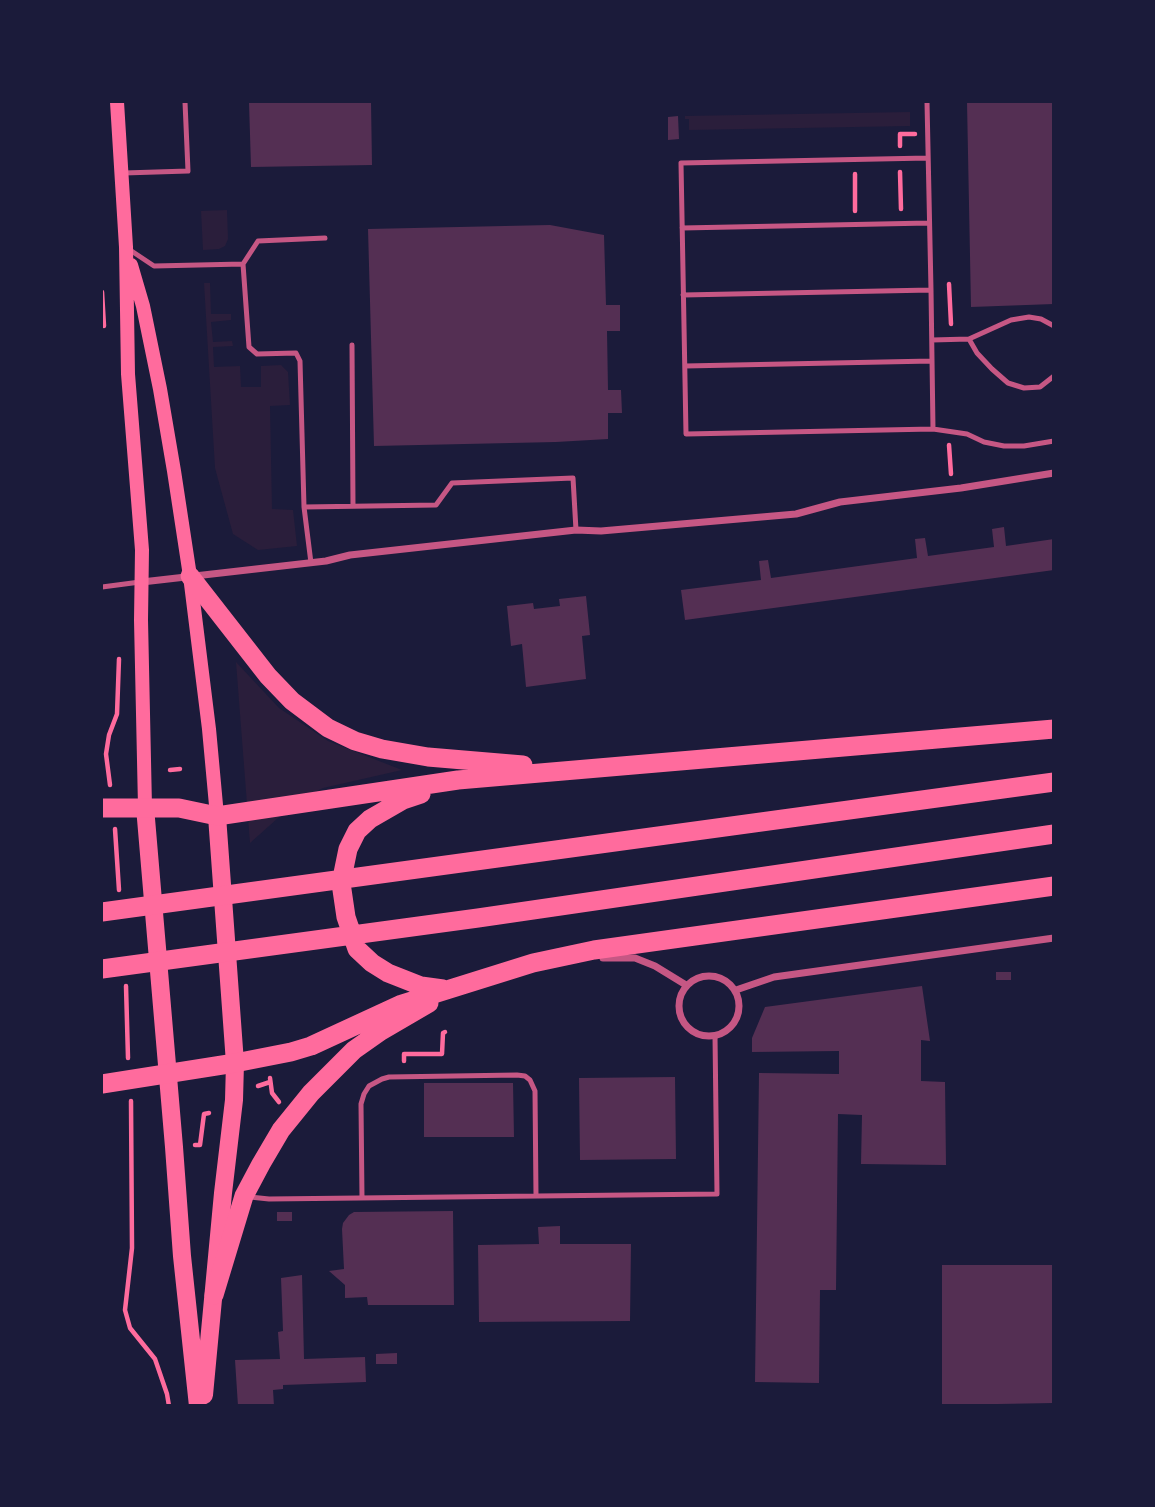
<!DOCTYPE html>
<style>
body{margin:0}
#map{position:relative;width:1155px;height:1507px;overflow:hidden;background:#1b1b3a;font-family:Rubik,sans-serif}
canvas{display:block}
.frame{position:absolute;inset:0;border:103px solid #1b1b3a;pointer-events:none}
</style>
<div id="map">
<canvas width="1155" height="1507"></canvas>
<div class="frame"></div>
</div>
<script>
const c = document.querySelector('canvas').getContext('2d');
c.lineJoin = 'round';
function fill(path, color) { c.fillStyle = color; c.fill(path, 'evenodd'); }
const shape = rows => new Path2D(rows.map(r => 'M' + r).join(''));
function trace(path, color, width, dash) { c.strokeStyle = color; c.lineWidth = width; c.lineCap = dash ? 'butt' : 'round'; c.setLineDash(dash || []); c.stroke(path); }
fill(shape([
 [910,112,910,126,689,130,689,119,685,119,685,116],
 [227,210,228,239,225,246,219,249,203,250,201,211],
 [204,283,210,283,211,314,231,314,231,320,211,322,213,342,232,341,233,346,213,347,214,367,240,366,241,387,261,387,261,366,281,365,288,372,290,405,270,406,272,509,293,510,297,546,258,550,233,534,215,468],
 [236,662,279,708,328,741,402,770,323,788,297,801,250,843]
]), '#2a1e3b');
fill(shape([
 [249,102,371,102,372,165,251,167],
 [967,102,1054,102,1054,304,971,307],
 [678,116,679,139,668,140,668,117],
 [550,225,604,235,606,305,620,305,620,331,607,331,608,390,621,390,622,413,608,413,608,439,556,442,374,446,368,229],
 [1004,527,1006,546,1054,539,1054,570,685,620,681,590,761,580,759,561,768,560,771,578,917,558,915,539,925,538,928,556,994,547,992,529],
 [586,596,590,635,582,636,586,679,526,687,522,644,511,646,507,606,533,603,534,609,560,606,559,599],
 [996,972,1011,972,1011,980,996,980],
 [922,986,930,1041,921,1040,921,1081,945,1082,946,1165,861,1164,862,1115,838,1114,836,1290,820,1290,819,1383,755,1382,759,1073,839,1074,839,1051,752,1052,752,1038,765,1007],
 [675,1077,676,1159,580,1160,579,1078],
 [424,1083,513,1083,514,1137,424,1137],
 [453,1211,454,1305,368,1305,367,1297,345,1298,345,1285,329,1271,344,1269,342,1229,343,1223,349,1215,354,1212],
 [277,1212,292,1212,292,1221,277,1221],
 [560,1226,560,1244,631,1244,630,1321,479,1322,478,1245,539,1244,538,1227],
 [942,1265,1054,1265,1054,1403,942,1405],
 [302,1275,304,1359,365,1357,366,1382,283,1385,283,1389,273,1390,274,1406,238,1406,235,1360,280,1359,278,1332,283,1331,281,1278],
 [397,1353,397,1364,376,1364,376,1354]
]), '#542f53');
trace(shape([
 [900,146,900,134,915,134],
 [900,172,901,209],
 [855,174,855,211],
 [949,284,951,324],
 [102,292,104,326],
 [949,445,951,474],
 [170,770,180,769],
 [110,785,106,754,109,735,117,714,119,659],
 [115,829,119,890],
 [126,986,128,1058],
 [404,1061,404,1054,442,1054,443,1033,445,1032],
 [270,1078,272,1093,279,1102],
 [258,1086,270,1082],
 [131,1101,132,1248,125,1310,130,1328,155,1359,167,1394,169,1406],
 [195,1145,200,1145,204,1114,209,1113]
]), '#ff6b9d', 4.5);
trace(shape([
 [927,102,931,290,933,429,686,434,681,163,928,158],
 [124,173,188,171,185,102],
 [682,228,929,223],
 [130,250,154,266,243,264,249,347,257,354,296,353,300,361,304,507,311,563],
 [243,264,258,241,325,238],
 [683,295,931,290],
 [969,339,977,353,992,369,1008,383,1024,388,1040,387,1054,376],
 [932,340,969,339,1011,320,1029,317,1041,319,1054,326],
 [352,345,353,506],
 [685,366,932,361],
 [933,429,967,434,984,442,1004,446,1024,446,1054,441],
 [304,507,436,505,452,483,573,478,576,530],
 [102,587,140,582],
 [250,1197,269,1199,717,1194,715,1036],
 [362,1198,361,1104,364,1094,369,1086,382,1079,389,1077,517,1075,525,1076,530,1080,535,1091,536,1196]
]), '#c65784', 5);
trace(shape([
 [142,582,326,561,350,555,576,530,601,531,796,514,840,502,961,488,1054,473],
 [603,958,635,958,655,966,686,985],
 '679 1006a30 30 0 1 1 60 0a30 30 0 1 1-60 0Z',
 [736,990,774,977,1054,938]
]), '#c65784', 7);
trace(shape([
 [117,102,126,247,128,374,142,550,141,620,145,807],
 [131,265,143,306,160,389,174,471,190,576,209,729,217,816]
]), '#ff6b9d', 14);
trace(shape([
 [145,807,174,1147,182,1256,198,1406],
 [204,1395,223,1193,234,1100,235,1063,217,816]
]), '#ff6b9d', 18);
trace(shape([
 [190,576,268,676,292,701,328,728,355,741,382,749,428,757,523,765],
 [421,794,403,800,370,819,357,831,348,849,341,883,346,917,357,949,372,963,388,973,421,986,443,989],
 [102,808,179,808,217,816,458,780,1054,729],
 [102,912,1054,782],
 [102,969,478,918,1054,834],
 [102,1084,235,1063,291,1052,311,1046,402,1004,533,963,594,950,1054,886],
 [214,1295,244,1196,261,1164,281,1130,311,1093,354,1050,381,1031,429,1003]
]), '#ff6b9d', 19);
</script>
